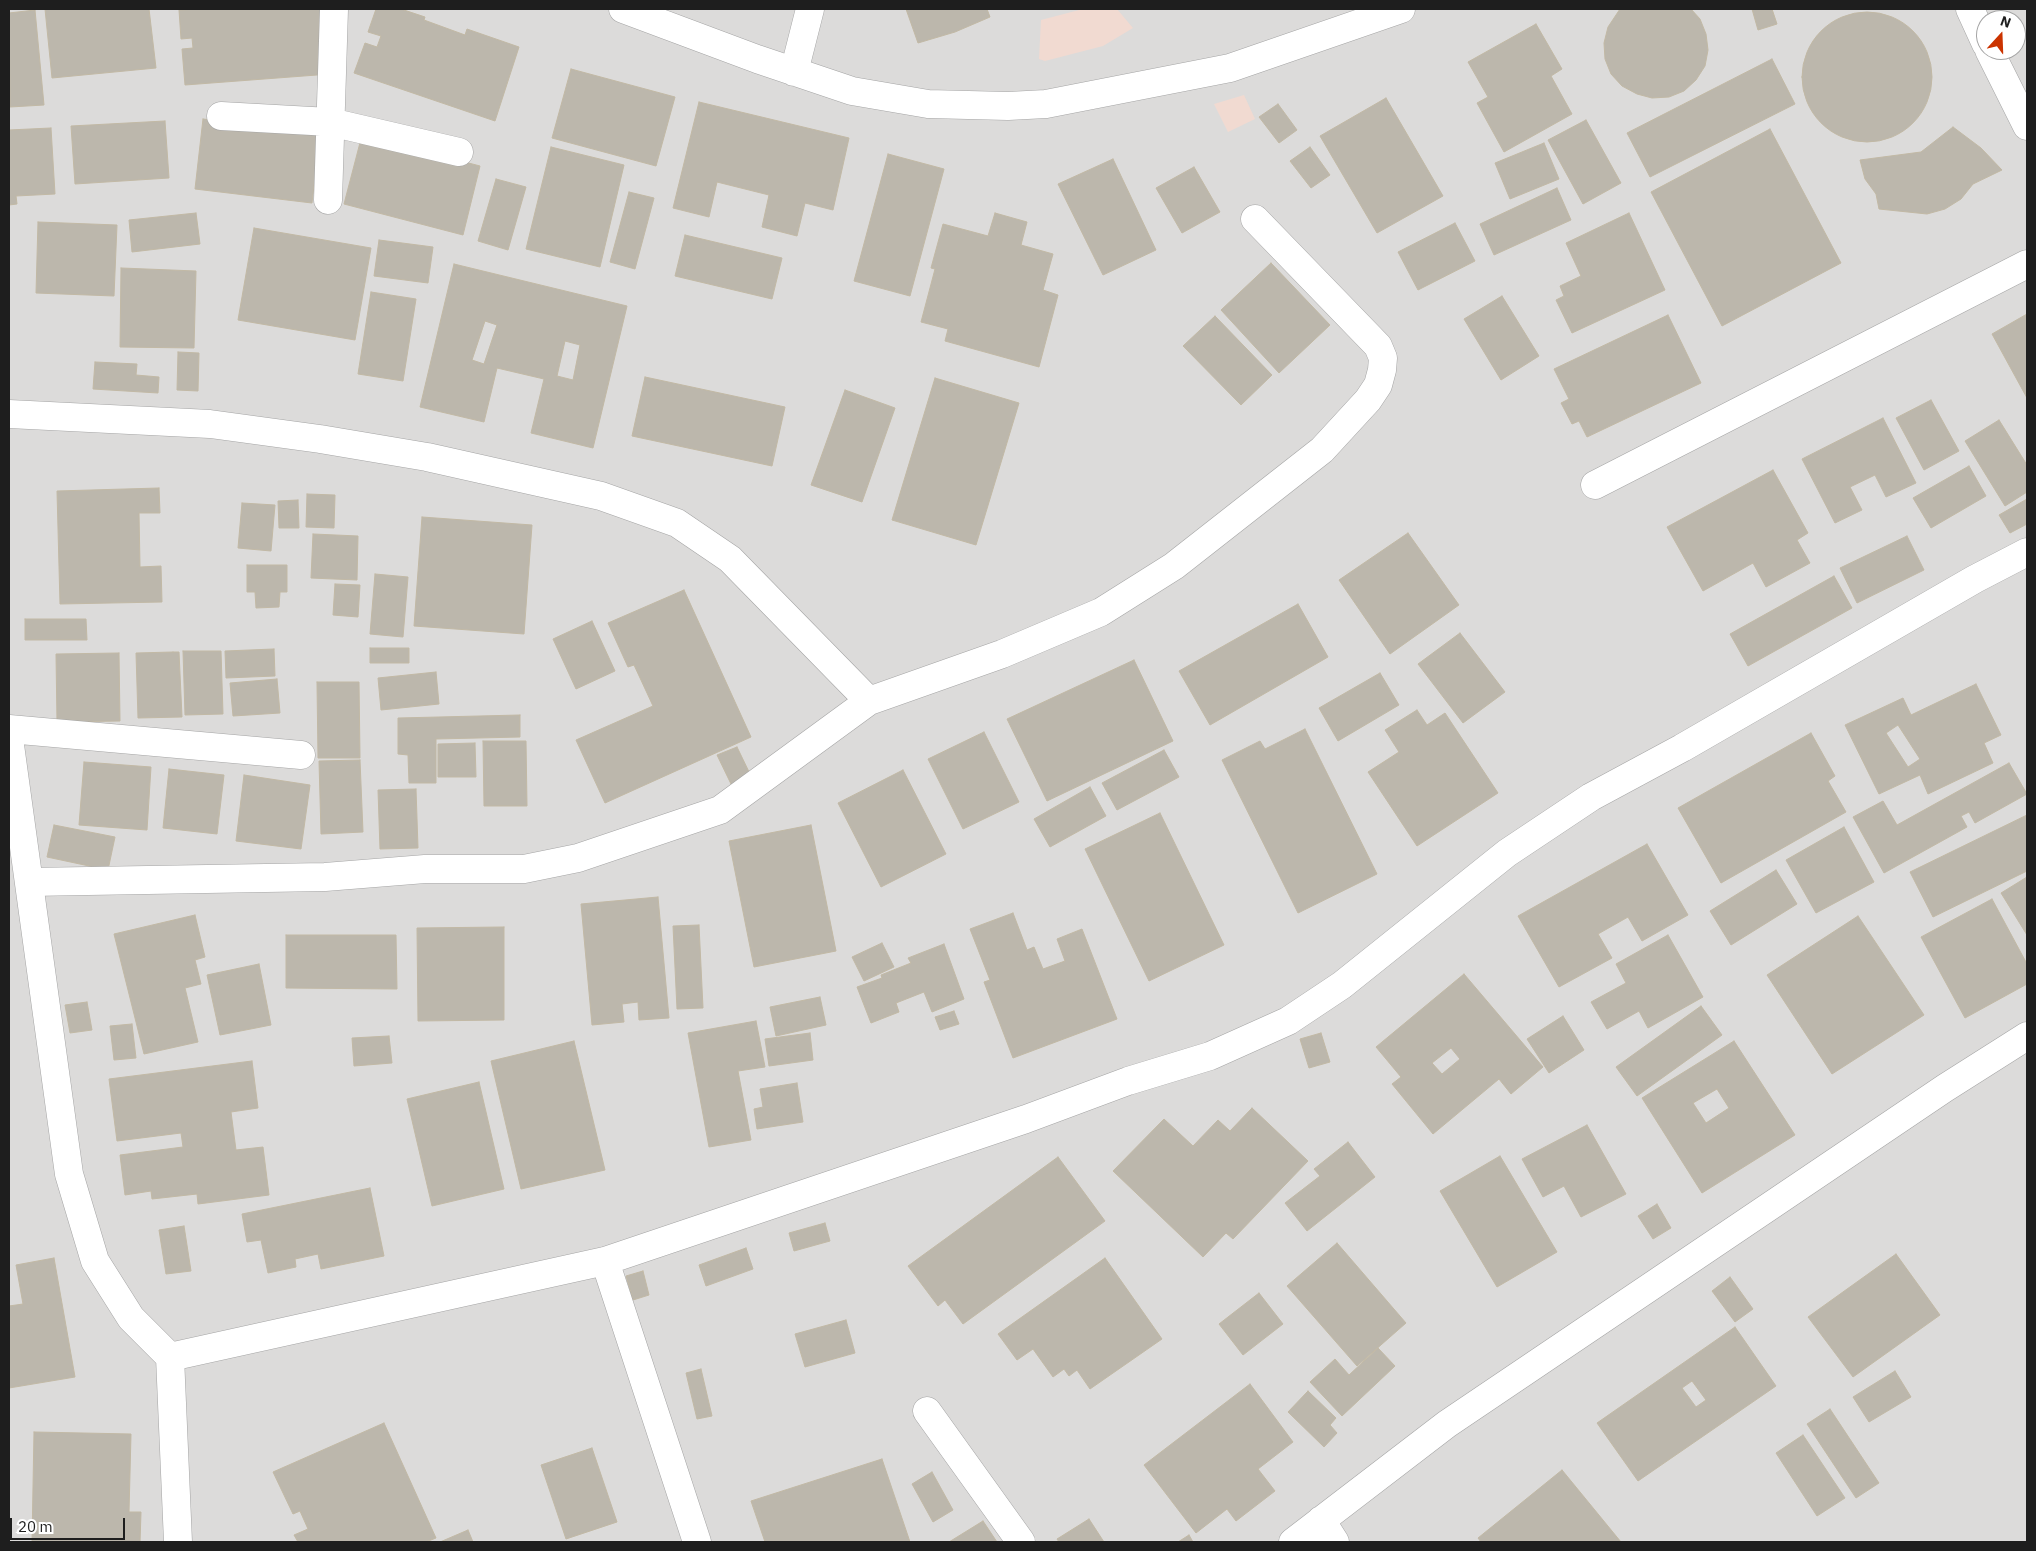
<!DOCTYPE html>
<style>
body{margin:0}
#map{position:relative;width:2036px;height:1551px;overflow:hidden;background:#efeee3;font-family:"IBM Plex Sans",sans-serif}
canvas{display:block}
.frame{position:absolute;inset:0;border:10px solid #1e1e1e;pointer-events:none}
.north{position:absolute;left:1976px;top:10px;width:50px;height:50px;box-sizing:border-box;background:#fff;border:1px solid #a5a5a5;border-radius:50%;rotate:20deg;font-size:14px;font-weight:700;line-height:20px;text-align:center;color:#1e1e1e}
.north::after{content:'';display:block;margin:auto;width:18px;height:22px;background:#cb3300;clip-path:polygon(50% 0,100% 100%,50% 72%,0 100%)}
.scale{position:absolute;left:10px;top:1518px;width:115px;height:22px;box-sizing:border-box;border:2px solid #1e1e1e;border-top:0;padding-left:6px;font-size:15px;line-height:18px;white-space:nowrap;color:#1e1e1e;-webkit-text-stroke:4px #fff;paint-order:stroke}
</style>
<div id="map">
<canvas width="2036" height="1551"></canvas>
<div class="frame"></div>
<div class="north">N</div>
<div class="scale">20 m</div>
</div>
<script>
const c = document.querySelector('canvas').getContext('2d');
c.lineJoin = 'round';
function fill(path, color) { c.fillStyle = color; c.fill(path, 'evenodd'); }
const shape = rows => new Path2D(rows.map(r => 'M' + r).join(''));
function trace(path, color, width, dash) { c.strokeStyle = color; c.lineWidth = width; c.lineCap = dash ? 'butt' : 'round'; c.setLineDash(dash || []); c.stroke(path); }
fill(shape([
 [9,9,2027,9,2027,1542,9,1542],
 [1986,20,2016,20,2016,50,1986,50]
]), '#dcdbda');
fill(shape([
 [1083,9,1117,9,1133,28,1103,46,1045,61,1039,59,1041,20],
 [1244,95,1255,119,1228,132,1214,104]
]), '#f1dad1');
const building = shape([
 [45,9,149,9,156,68,52,78,45,9],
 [198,9,325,9,330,74,185,85,182,49,193,48,192,38,181,39,179,10,198,9],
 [376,9,401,9,425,17,424,20,465,35,467,29,519,47,495,121,354,73,365,43,377,47,381,36,368,32,376,9],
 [906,9,987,9,990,17,955,32,918,43,906,9],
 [1620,9,1691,9,1700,19,1706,34,1708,50,1705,66,1696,80,1684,91,1669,97,1652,98,1637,94,1622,86,1611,74,1605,59,1604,43,1608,27,1620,9],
 [1752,9,1772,9,1777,24,1758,30,1752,9],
 [35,10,44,105,10,107,9,13,35,10],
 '1802 77a65 65 0 1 1 130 0a65 65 0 1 1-130 0Z',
 [1536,24,1562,69,1551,76,1572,114,1504,152,1477,103,1488,97,1468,62,1536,24],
 [1772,59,1795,104,1650,177,1627,133,1772,59],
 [571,69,675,97,656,166,552,138,571,69],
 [1386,98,1443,196,1377,233,1320,136,1386,98],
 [699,102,849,138,833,210,805,203,797,236,762,227,769,195,717,182,709,217,673,208,699,102],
 [1278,104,1297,130,1279,143,1259,117,1278,104],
 [203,119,320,133,312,203,195,189,203,119],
 [1586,120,1621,183,1583,204,1548,140,1586,120],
 [165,121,169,178,75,184,71,126,165,121],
 [1953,127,1981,148,2002,170,1973,184,1961,199,1945,209,1927,214,1879,209,1876,194,1865,179,1860,160,1921,152,1953,127],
 [51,128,55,194,16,196,17,204,9,205,9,130,51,128],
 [1770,129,1841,263,1722,326,1651,192,1770,129],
 [362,135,480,166,463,235,344,204,362,135],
 [1544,143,1559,179,1510,199,1495,163,1544,143],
 [551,147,624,165,600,267,526,249,551,147],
 [1310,147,1330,175,1311,188,1290,161,1310,147],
 [888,154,944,169,910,296,854,281,888,154],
 [1113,159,1156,250,1103,275,1058,184,1113,159],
 [1194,167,1220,212,1182,233,1156,188,1194,167],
 [496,179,526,187,508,250,478,241,496,179],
 [1557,188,1571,220,1494,255,1480,224,1557,188],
 [629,192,654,198,635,269,610,262,629,192],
 [196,213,200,244,132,252,129,220,196,213],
 [995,213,1027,222,1021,245,1053,254,1043,290,1058,295,1039,367,945,341,948,329,921,322,935,269,931,268,943,224,988,236,995,213],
 [1629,213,1665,290,1572,333,1556,300,1564,296,1560,286,1581,276,1566,243,1629,213],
 [38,222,117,225,114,296,36,293,38,222],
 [1455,223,1475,261,1418,290,1398,252,1455,223],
 [254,228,371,248,355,340,238,320,254,228],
 [685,235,782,258,772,299,675,276,685,235],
 [379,240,433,247,428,283,374,276,379,240],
 [1271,263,1330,325,1279,373,1221,310,1271,263],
 [454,264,627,306,593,448,531,433,544,379,497,368,484,422,420,407,454,264],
 [485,321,497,325,484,364,472,360,485,321],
 [565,341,580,345,573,380,557,376,565,341],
 [121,268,196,271,194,348,120,347,121,268],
 [371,292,416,299,403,381,358,374,371,292],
 [1502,296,1539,356,1501,380,1464,319,1502,296],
 [2027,314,2027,398,1992,334,2027,314],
 [1668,315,1701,383,1587,437,1579,421,1572,424,1561,403,1569,399,1554,369,1668,315],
 [1215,316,1272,375,1241,405,1183,346,1215,316],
 [178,352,199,353,198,391,177,390,178,352],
 [95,362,137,364,136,375,159,377,158,393,93,389,95,362],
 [645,377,785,407,772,466,632,436,645,377],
 [935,378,1019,403,976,545,892,520,935,378],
 [845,390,895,408,862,502,811,485,845,390],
 [1931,400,1959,451,1924,470,1896,418,1931,400],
 [1883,418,1916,483,1886,497,1875,475,1850,487,1862,510,1835,523,1802,459,1883,418],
 [1999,420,2027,465,2027,492,2005,506,1965,441,1999,420],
 [1969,466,1986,496,1931,528,1913,498,1969,466],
 [1773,470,1808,533,1797,540,1810,563,1766,587,1753,563,1703,591,1667,527,1773,470],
 [159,488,160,513,139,513,140,567,161,566,162,602,60,604,57,491,159,488],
 [307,494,335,495,334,528,306,527,307,494],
 [2027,499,2027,524,2010,533,1999,515,2027,499],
 [298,500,299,528,279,528,278,501,298,500],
 [242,503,275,505,271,551,238,548,242,503],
 [422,517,532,525,524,634,414,626,422,517],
 [1408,533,1459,605,1390,654,1339,580,1408,533],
 [313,534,358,536,357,580,311,578,313,534],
 [1907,536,1924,570,1857,603,1840,568,1907,536],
 [247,565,287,565,287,592,280,592,279,607,256,608,255,592,247,592,247,565],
 [375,574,408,577,403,637,370,634,375,574],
 [1834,576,1852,608,1748,666,1730,634,1834,576],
 [335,584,360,585,358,617,333,615,335,584],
 [684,590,751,737,605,803,576,740,653,706,634,665,628,667,608,623,684,590],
 [1298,604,1328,657,1210,725,1179,671,1298,604],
 [25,619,86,619,87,640,25,640,25,619],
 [592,621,615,671,576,689,553,639,592,621],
 [1460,633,1505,692,1463,723,1418,664,1460,633],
 [370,648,409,648,409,663,370,663,370,648],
 [274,649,275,676,226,678,225,651,274,649],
 [183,651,221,651,223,714,185,715,183,651],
 [173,652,179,652,182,717,138,718,136,653,173,652],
 [119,653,120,721,57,722,56,654,119,653],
 [1134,660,1173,741,1047,801,1007,719,1134,660],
 [436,672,439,704,381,710,378,678,436,672],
 [1380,673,1399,705,1338,741,1319,708,1380,673],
 [277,679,280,713,233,716,230,683,277,679],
 [317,682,359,682,360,758,318,758,317,682],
 [1976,684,2001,735,1984,743,1993,763,1928,794,1920,775,1879,794,1845,725,1903,698,1911,715,1976,684],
 [1898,725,1920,759,1908,767,1886,733,1898,725],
 [1417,710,1427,725,1445,713,1498,793,1417,846,1368,772,1399,752,1385,730,1417,710],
 [520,715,520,737,436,739,436,783,409,783,408,755,398,754,398,718,520,715],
 [1305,729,1377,874,1298,913,1222,760,1260,741,1265,749,1305,729],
 [984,732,1019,802,963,829,928,759,984,732],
 [1811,733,1835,776,1828,781,1846,812,1721,883,1678,808,1811,733],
 [483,741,526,741,527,806,484,806,483,741],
 [475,743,476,777,438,777,438,744,475,743],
 [737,747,751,776,732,786,717,755,737,747],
 [1164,750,1179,777,1117,810,1102,783,1164,750],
 [360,760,363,832,321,834,319,761,360,760],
 [84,762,151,767,147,830,79,825,84,762],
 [2009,763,2027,794,1975,823,1969,812,1961,816,1967,827,1884,873,1853,817,1883,801,1897,825,2009,763],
 [169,769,224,775,217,834,163,828,169,769],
 [903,770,946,854,881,887,838,803,903,770],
 [244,775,310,785,301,849,236,841,244,775],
 [1090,787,1106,816,1050,847,1034,819,1090,787],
 [416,789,418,848,380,849,378,790,416,789],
 [1160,813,1224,945,1149,981,1085,849,1160,813],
 [2027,815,2027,871,1933,917,1910,872,2027,815],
 [54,825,115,837,108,870,47,857,54,825],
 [811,825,836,951,754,967,729,841,811,825],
 [1844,827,1874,882,1816,913,1786,860,1844,827],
 [1647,844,1688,915,1642,941,1628,917,1598,934,1612,958,1559,987,1518,916,1647,844],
 [1776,870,1797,904,1731,945,1710,911,1776,870],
 [2027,877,2027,935,2001,893,2027,877],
 [658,897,669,1018,639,1020,638,1002,622,1004,624,1022,592,1025,581,904,658,897],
 [1992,899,2027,964,2027,984,1965,1018,1921,937,1992,899],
 [1013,913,1027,950,1034,947,1043,969,1065,961,1057,939,1082,929,1117,1019,1013,1058,984,982,990,980,970,929,1013,913],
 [195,915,205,957,195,960,201,984,185,988,198,1042,144,1054,114,934,195,915],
 [1858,916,1924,1015,1832,1074,1767,975,1858,916],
 [699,925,703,1008,677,1009,673,926,699,925],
 [504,927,504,1020,418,1021,417,928,504,927],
 [286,935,396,935,397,989,286,988,286,935],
 [1668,935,1703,997,1648,1028,1639,1011,1607,1029,1591,1002,1626,983,1616,964,1668,935],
 [882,943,894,967,864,981,852,957,882,943],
 [944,944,964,999,932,1012,924,992,896,1003,899,1012,871,1023,857,987,882,978,881,975,911,963,908,958,944,944],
 [259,964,271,1025,220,1035,207,975,259,964],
 [1464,974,1543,1067,1511,1094,1499,1079,1433,1134,1392,1084,1401,1077,1376,1047,1464,974],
 [1451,1048,1460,1059,1442,1074,1432,1063,1451,1048],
 [820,997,826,1025,776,1036,770,1007,820,997],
 [87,1002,92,1030,70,1033,65,1005,87,1002],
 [1701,1006,1722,1035,1637,1096,1616,1067,1701,1006],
 [954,1011,959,1024,940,1030,935,1017,954,1011],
 [1563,1016,1584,1050,1549,1073,1527,1039,1563,1016],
 [756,1021,765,1067,738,1071,751,1140,709,1147,688,1033,756,1021],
 [132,1024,136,1058,114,1060,110,1026,132,1024],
 [810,1033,813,1060,769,1066,765,1039,810,1033],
 [1321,1033,1330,1062,1309,1068,1300,1039,1321,1033],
 [389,1036,392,1063,354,1066,352,1038,389,1036],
 [574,1041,605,1170,521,1189,491,1061,574,1041],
 [1734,1041,1795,1135,1702,1193,1642,1098,1734,1041],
 [1717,1089,1729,1108,1706,1123,1693,1103,1717,1089],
 [252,1061,258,1108,231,1112,236,1150,263,1147,269,1195,198,1204,197,1194,152,1199,151,1191,125,1195,120,1155,183,1147,181,1133,117,1141,109,1079,252,1061],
 [479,1082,504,1189,432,1206,407,1099,479,1082],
 [797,1083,803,1122,757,1129,754,1109,763,1107,760,1089,797,1083],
 [1252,1108,1308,1161,1233,1239,1226,1233,1203,1257,1113,1171,1164,1119,1193,1146,1218,1120,1230,1131,1252,1108],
 [1587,1125,1626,1194,1581,1217,1564,1186,1543,1197,1522,1159,1587,1125],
 [1348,1142,1375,1177,1307,1231,1285,1203,1320,1176,1314,1169,1348,1142],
 [1500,1156,1557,1252,1497,1287,1440,1191,1500,1156],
 [1058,1157,1105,1221,963,1324,945,1300,938,1306,908,1266,1058,1157],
 [370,1188,384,1256,321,1269,318,1254,295,1259,296,1267,268,1273,261,1240,247,1242,242,1214,370,1188],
 [1657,1204,1671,1228,1653,1239,1638,1216,1657,1204],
 [825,1223,830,1241,794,1251,789,1233,825,1223],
 [184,1226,191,1271,166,1274,159,1230,184,1226],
 [1337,1243,1406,1323,1357,1366,1287,1286,1337,1243],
 [746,1248,753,1269,706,1286,699,1265,746,1248],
 [1896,1254,1940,1315,1853,1377,1808,1317,1896,1254],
 [54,1258,75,1377,9,1388,9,1306,23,1304,16,1265,54,1258],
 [1105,1258,1162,1339,1090,1389,1077,1370,1069,1376,1064,1369,1053,1377,1033,1349,1017,1360,998,1334,1105,1258],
 [643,1271,649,1295,633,1300,626,1276,643,1271],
 [1730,1277,1753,1309,1735,1322,1712,1291,1730,1277],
 [1259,1293,1283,1324,1243,1355,1219,1324,1259,1293],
 [846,1320,855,1353,805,1367,795,1334,846,1320],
 [1735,1327,1776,1386,1638,1481,1597,1423,1735,1327],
 [1692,1381,1706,1400,1696,1407,1682,1388,1692,1381],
 [1378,1348,1395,1366,1342,1416,1310,1382,1335,1359,1349,1375,1378,1348],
 [701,1369,712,1416,697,1419,686,1373,701,1369],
 [1895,1371,1911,1397,1869,1422,1853,1397,1895,1371],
 [1250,1384,1293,1442,1258,1469,1275,1491,1236,1521,1227,1509,1196,1533,1144,1465,1250,1384],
 [1308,1391,1336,1418,1330,1425,1337,1433,1324,1447,1288,1412,1308,1391],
 [1830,1409,1879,1483,1856,1498,1807,1424,1830,1409],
 [384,1423,436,1538,426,1542,298,1542,294,1535,308,1529,300,1511,293,1514,273,1472,384,1423],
 [34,1432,131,1434,129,1512,141,1512,140,1542,32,1542,34,1432],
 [1803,1435,1845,1498,1817,1516,1776,1453,1803,1435],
 [592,1448,617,1522,566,1539,541,1465,592,1448],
 [882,1459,910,1542,765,1542,751,1501,882,1459],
 [1562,1470,1621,1542,1481,1542,1478,1538,1562,1470],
 [932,1472,953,1510,933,1522,912,1484,932,1472],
 [1089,1519,1104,1542,1059,1542,1057,1539,1089,1519],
 [983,1521,997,1542,949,1542,983,1521],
 [468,1530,473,1542,440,1542,468,1530],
 [1189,1535,1193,1542,1178,1542,1189,1535]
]);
fill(building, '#bcb7ac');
trace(building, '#c2b9a5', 1);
const minor = shape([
 [623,9,757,59,852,91,928,104,1008,106,1046,104,1230,68,1401,9],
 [1970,9,1986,44],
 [1989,50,2027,126],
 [794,72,810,9],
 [221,116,330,122,459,152],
 [328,200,334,9],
 [9,414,210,424,320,439,427,457,601,496,677,523,730,559,869,701],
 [1595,485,2027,264],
 [9,729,301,755],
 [9,738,69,1174,95,1261,131,1318,170,1357,178,1542],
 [29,882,325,877,425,869,524,869,578,858,720,810,869,701,1002,654,1101,612,1174,566,1322,450,1368,400,1378,385,1382,370,1383,358,1378,346,1255,219],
 [605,1261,697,1542],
 [170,1357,605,1261,1026,1119,1128,1081,1210,1056,1288,1021,1342,985,1507,853,1591,797,1682,748,1975,579,2027,552],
 [927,1411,1021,1542],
 [1321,1520,1335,1542],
 [1293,1542,1447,1424,1945,1088,2027,1036]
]);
trace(minor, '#a5a5a5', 29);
trace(minor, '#fff', 28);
</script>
